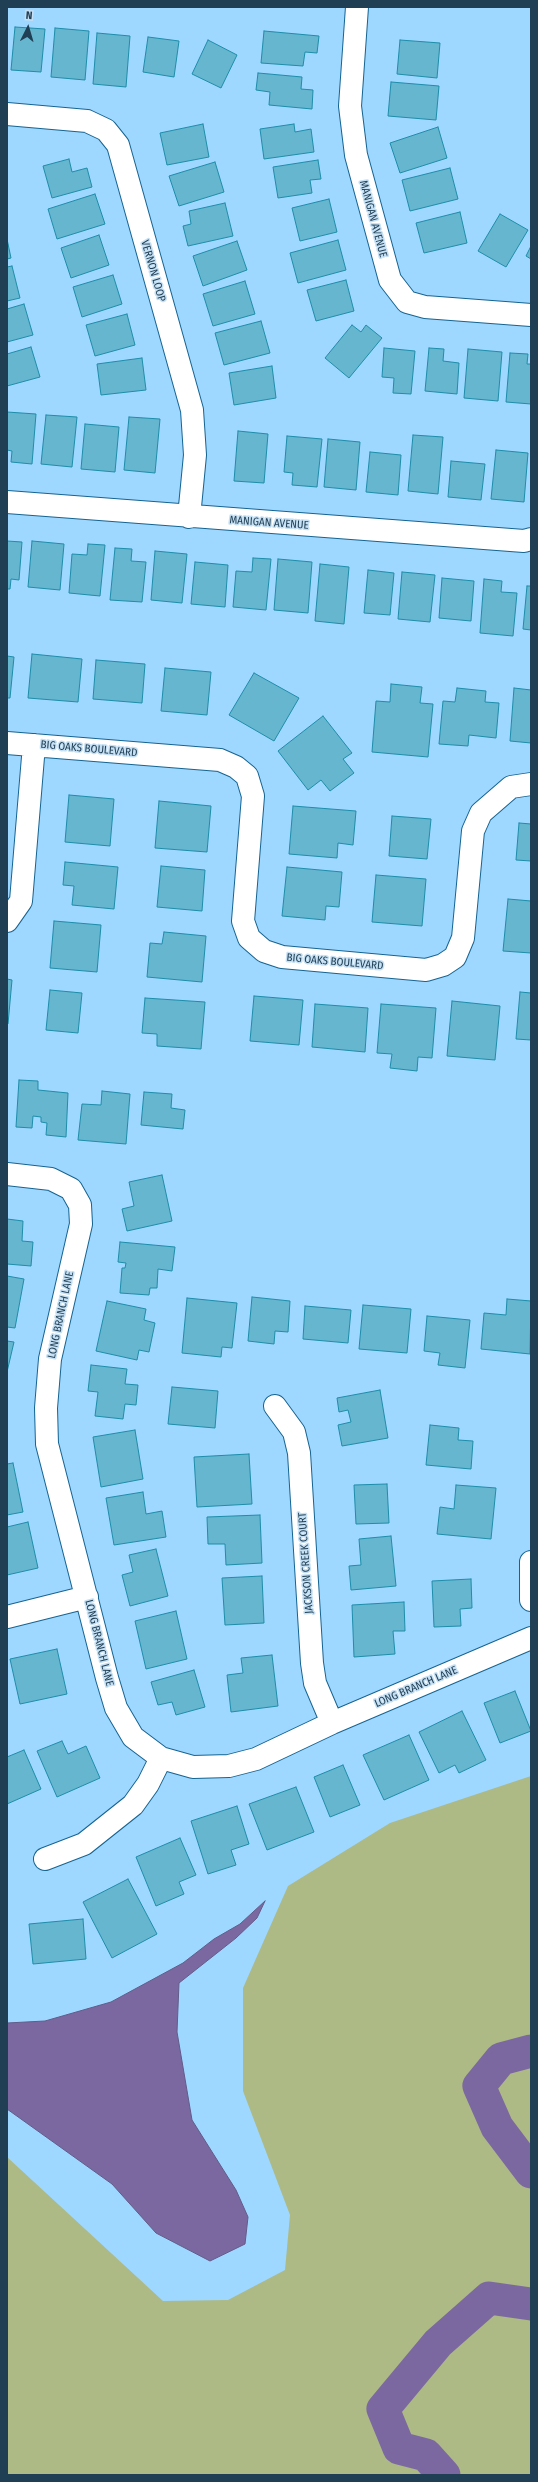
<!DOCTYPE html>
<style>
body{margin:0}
#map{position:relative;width:538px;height:2482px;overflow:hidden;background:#9ed7ff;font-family:"Fira Sans Condensed",sans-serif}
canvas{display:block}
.frame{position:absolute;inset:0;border:8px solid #213f54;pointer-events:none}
.north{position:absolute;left:8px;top:8px;width:40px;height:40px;-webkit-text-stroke:3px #c5e0f4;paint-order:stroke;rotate:5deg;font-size:11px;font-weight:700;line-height:16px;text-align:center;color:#213f54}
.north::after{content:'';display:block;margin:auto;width:14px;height:18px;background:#213f54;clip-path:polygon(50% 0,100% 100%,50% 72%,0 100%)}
</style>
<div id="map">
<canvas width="538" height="2482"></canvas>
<div class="frame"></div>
<div class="north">N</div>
</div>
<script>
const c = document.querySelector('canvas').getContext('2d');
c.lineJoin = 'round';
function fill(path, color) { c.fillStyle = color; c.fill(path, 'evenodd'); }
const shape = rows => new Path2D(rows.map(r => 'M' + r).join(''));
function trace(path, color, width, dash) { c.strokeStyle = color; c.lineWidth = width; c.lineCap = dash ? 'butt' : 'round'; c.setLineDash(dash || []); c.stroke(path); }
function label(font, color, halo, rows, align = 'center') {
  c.font = font + ' "Fira Sans Condensed",sans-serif'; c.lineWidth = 3; c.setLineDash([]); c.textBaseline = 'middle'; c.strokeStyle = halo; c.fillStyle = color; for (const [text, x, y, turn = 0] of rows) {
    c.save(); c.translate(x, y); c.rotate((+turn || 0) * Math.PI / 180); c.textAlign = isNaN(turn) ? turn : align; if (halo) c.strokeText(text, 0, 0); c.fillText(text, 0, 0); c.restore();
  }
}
fill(shape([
 [531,1776,531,2475,7,2475,7,2157,163,2301,228,2300,285,2270,290,2215,243,2091,243,1988,288,1886,390,1823]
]), '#adba85');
const water = shape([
 [265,1901,257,1918,236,1938,179,1983,177,2032,192,2120,236,2190,248,2217,245,2244,210,2261,156,2233,112,2184,7,2109,7,2023,45,2021,111,2002,183,1963,214,1939,240,1924,265,1901]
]);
fill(water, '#7c68a0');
trace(water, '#615c89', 1);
trace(shape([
 [531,2051,501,2059,479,2086,497,2127,531,2172],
 [444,2475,426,2455,399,2448,383,2409,438,2343,489,2298,531,2304]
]), '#7c68a0', 33);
const building = shape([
 [15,27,45,29,41,72,11,70,15,27],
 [55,28,89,31,85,80,51,77,55,28],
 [264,31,319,36,317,53,305,52,303,66,261,63,264,31],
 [97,33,130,36,126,87,93,84,97,33],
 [148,37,179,41,174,77,143,72,148,37],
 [208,40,237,55,221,88,192,74,208,40],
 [400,40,440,43,437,78,397,74,400,40],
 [258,73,302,77,301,89,313,90,312,109,269,105,270,92,256,90,258,73],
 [391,82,439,86,436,120,388,116,391,82],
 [203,124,209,157,167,165,160,133,203,124],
 [294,124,295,132,311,129,314,152,264,159,260,129,294,124],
 [438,127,447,158,400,173,390,143,438,127],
 [69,159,72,172,87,168,92,187,52,198,43,166,69,159],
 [318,160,321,179,310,180,312,193,278,198,273,167,318,160],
 [215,162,224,192,179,206,169,176,215,162],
 [450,168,458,199,410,211,402,180,450,168],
 [95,194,105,224,57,239,48,209,95,194],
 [329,199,337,232,300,241,292,208,329,199],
 [225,203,233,236,188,246,183,226,191,224,189,211,225,203],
 [460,212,467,243,424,253,416,223,460,212],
 [500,214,528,230,506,267,478,251,500,214],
 [99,235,109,265,71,278,61,248,99,235],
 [7,239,11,258,7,259,7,239],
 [338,240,346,270,298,283,290,253,338,240],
 [237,241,247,270,203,286,193,256,237,241],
 [531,246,531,259,526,256,531,246],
 [12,266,20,298,7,301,7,267,12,266],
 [113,275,122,304,82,317,73,287,113,275],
 [346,280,354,311,316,321,307,290,346,280],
 [245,281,255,314,213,326,203,294,245,281],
 [24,304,33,335,7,342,7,309,24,304],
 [127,314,135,345,95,356,86,325,127,314],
 [261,321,270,353,224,365,215,333,261,321],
 [352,325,361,332,366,325,382,338,349,378,325,358,352,325],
 [31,347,40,377,7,386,7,354,31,347],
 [384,348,415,351,411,394,393,393,394,378,382,377,384,348],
 [429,348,444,349,443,361,459,363,457,394,425,391,429,348],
 [468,349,502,352,498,401,464,398,468,349],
 [510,353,528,354,527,364,531,364,531,404,506,402,510,353],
 [142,358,146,390,101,395,97,364,142,358],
 [272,366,276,398,234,405,229,373,272,366],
 [7,412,36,414,32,464,11,462,12,451,7,450,7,412],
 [46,415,77,417,72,467,41,464,46,415],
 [129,417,160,419,155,473,124,470,129,417],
 [85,424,119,427,115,472,81,469,85,424],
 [238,431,268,434,264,483,234,481,238,431],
 [413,435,443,437,438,494,408,491,413,435],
 [287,436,322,439,317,487,292,485,293,473,284,472,287,436],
 [328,439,360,442,356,490,324,487,328,439],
 [496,450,528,453,524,502,491,499,496,450],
 [370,452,401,455,398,495,366,492,370,452],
 [451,461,485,464,481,500,448,497,451,461],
 [7,541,22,542,19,580,11,579,10,589,7,589,7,541],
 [32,541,64,544,60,590,28,587,32,541],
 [88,544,105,545,100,596,69,593,72,554,87,555,88,544],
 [115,548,132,549,131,561,146,562,142,602,110,600,115,548],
 [155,551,187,554,182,603,151,600,155,551],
 [253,558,271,559,266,610,233,607,236,571,252,572,253,558],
 [278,559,312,562,308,613,274,610,278,559],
 [195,562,228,565,225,607,191,604,195,562],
 [320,564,349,567,344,624,315,621,320,564],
 [368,570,394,573,390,615,364,613,368,570],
 [402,572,435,575,430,622,398,619,402,572],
 [442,578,474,581,471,621,439,618,442,578],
 [484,579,502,581,501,592,517,593,513,636,480,633,484,579],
 [527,586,531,586,531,630,523,629,527,586],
 [32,654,82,659,78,702,28,698,32,654],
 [7,656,14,657,10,698,7,698,7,656],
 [96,660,145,664,142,703,93,699,96,660],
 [165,668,211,672,207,715,161,711,165,668],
 [254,673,299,698,274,741,229,715,254,673],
 [391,684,422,687,420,703,433,704,428,757,372,752,376,701,390,702,391,684],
 [457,688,486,691,485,702,499,703,496,738,469,735,468,746,439,744,443,701,455,702,457,688],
 [514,688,531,690,531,743,510,741,514,688],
 [323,716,352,753,343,759,354,773,330,791,321,780,308,790,278,751,323,716],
 [69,795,114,799,110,846,65,842,69,795],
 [159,801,211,806,207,852,155,848,159,801],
 [293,806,356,811,353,845,338,843,337,858,289,854,293,806],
 [392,816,431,819,427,859,389,856,392,816],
 [519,823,531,824,531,861,516,860,519,823],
 [65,862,118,867,114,909,72,905,74,886,63,885,65,862],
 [161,866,205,870,202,911,157,907,161,866],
 [287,867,342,872,339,907,326,906,325,920,282,916,287,867],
 [376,875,426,879,422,926,372,922,376,875],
 [508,899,531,901,531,953,503,951,508,899],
 [54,921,101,925,97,972,50,968,54,921],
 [164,932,206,936,202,982,147,977,150,943,162,944,164,932],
 [7,979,12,980,8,1024,7,1024,7,979],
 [50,990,82,993,78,1033,46,1030,50,990],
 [520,992,531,993,531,1040,516,1039,520,992],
 [254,996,303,1000,299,1045,250,1041,254,996],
 [145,998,205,1002,201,1049,157,1046,157,1034,142,1033,145,998],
 [452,1001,500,1006,495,1060,447,1056,452,1001],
 [315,1004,368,1008,365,1052,312,1047,315,1004],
 [381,1004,436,1008,432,1058,418,1057,417,1071,390,1068,392,1054,377,1053,381,1004],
 [19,1080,38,1081,38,1090,68,1093,66,1137,46,1135,47,1123,41,1122,41,1117,33,1116,32,1128,16,1127,19,1080],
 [102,1091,130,1094,126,1144,78,1140,82,1104,101,1105,102,1091],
 [144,1092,172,1094,171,1108,185,1110,183,1129,141,1125,144,1092],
 [162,1175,172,1221,127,1231,122,1209,134,1206,129,1182,162,1175],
 [7,1219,23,1221,22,1241,33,1242,31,1266,7,1264,7,1219],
 [120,1242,175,1247,172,1271,158,1269,157,1288,150,1288,149,1295,120,1293,122,1268,125,1268,126,1263,118,1262,120,1242],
 [7,1276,24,1279,15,1328,7,1327,7,1276],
 [252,1297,290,1301,288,1332,275,1331,274,1344,248,1341,252,1297],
 [187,1298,237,1303,232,1348,222,1347,221,1357,182,1353,187,1298],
 [507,1299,531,1301,530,1354,481,1349,484,1313,506,1315,507,1299],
 [107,1301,146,1309,144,1320,155,1323,149,1352,139,1350,137,1360,96,1351,107,1301],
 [363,1305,411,1309,407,1353,359,1349,363,1305],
 [305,1306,351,1310,348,1343,303,1339,305,1306],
 [427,1316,470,1320,465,1368,438,1365,440,1353,424,1351,427,1316],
 [7,1341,14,1342,7,1372,7,1341],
 [91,1365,127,1369,125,1384,138,1385,136,1405,125,1404,123,1419,95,1416,98,1392,88,1391,91,1365],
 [172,1387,218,1391,215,1428,168,1424,172,1387],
 [380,1390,388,1438,342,1446,338,1425,351,1422,348,1410,339,1412,337,1398,380,1390],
 [430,1425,459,1428,458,1440,473,1441,471,1469,426,1465,430,1425],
 [135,1430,143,1479,101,1487,93,1437,135,1430],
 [249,1454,252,1504,197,1507,194,1457,249,1454],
 [13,1463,23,1512,7,1515,7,1464,13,1463],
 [387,1484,389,1523,356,1524,354,1485,387,1484],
 [456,1485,496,1488,491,1539,437,1534,440,1507,454,1509,456,1485],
 [143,1492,146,1514,162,1511,166,1537,114,1545,106,1498,143,1492],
 [260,1515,262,1563,226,1565,225,1544,208,1544,207,1517,260,1515],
 [28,1522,38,1568,7,1575,7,1527,28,1522],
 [391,1536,396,1586,351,1590,349,1566,361,1565,359,1539,391,1536],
 [156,1549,168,1596,130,1606,122,1575,133,1572,129,1555,156,1549],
 [262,1576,264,1623,225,1625,222,1578,262,1576],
 [471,1579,472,1608,460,1609,461,1626,434,1627,432,1581,471,1579],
 [404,1602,405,1631,393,1631,395,1654,354,1657,352,1605,404,1602],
 [176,1611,187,1659,146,1669,135,1621,176,1611],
 [57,1649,67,1694,20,1704,10,1659,57,1649],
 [272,1655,278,1706,231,1712,227,1675,243,1673,241,1658,272,1655],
 [194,1670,205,1707,176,1715,172,1702,158,1705,151,1682,194,1670],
 [515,1691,531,1731,500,1743,484,1703,515,1691],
 [462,1711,486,1760,459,1773,455,1765,439,1773,419,1732,462,1711],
 [409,1735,429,1780,384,1800,363,1755,409,1735],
 [62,1741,68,1754,86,1746,100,1778,57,1797,37,1751,62,1741],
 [24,1750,41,1789,7,1804,7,1757,24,1750],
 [343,1765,360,1805,330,1817,314,1777,343,1765],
 [296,1787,314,1832,267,1850,249,1804,296,1787],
 [237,1806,249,1844,231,1850,236,1865,208,1874,191,1821,237,1806],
 [180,1838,196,1875,179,1882,184,1894,156,1906,136,1857,180,1838],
 [128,1879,157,1934,112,1958,83,1902,128,1879],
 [83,1919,86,1959,33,1964,29,1924,83,1919]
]);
fill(building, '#65b6ce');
trace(building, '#1e8da9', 1);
const minor = shape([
 [357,7,350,106,356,155,390,280,407,302,425,307,531,315],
 [7,114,87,121,106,130,118,145,192,410,195,455,189,517],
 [7,502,524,541,531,539],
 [7,743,220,760,236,767,247,776,253,796,243,921,249,938,264,951,282,957,426,970,443,965,455,957,463,938,473,831,481,813,511,787,531,784],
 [7,921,21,901,34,745],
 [7,1174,51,1179,71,1189,80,1205,81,1224,50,1359,46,1408,47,1444,107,1678,116,1708,133,1737,161,1758,193,1767,229,1766,256,1759,332,1723,531,1638],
 [275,1406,294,1432,299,1453,312,1663,315,1683,332,1723],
 [531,1562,531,1600],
 [7,1617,87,1597],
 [45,1859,84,1844,133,1805,148,1784,161,1758]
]);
trace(minor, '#166491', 24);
trace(minor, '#fff', 22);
label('11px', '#213f54', '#c5e0f4', [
 ["MANIGAN AVENUE",373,219,75],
 ["VERNON LOOP",153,271,74],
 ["MANIGAN AVENUE",269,523,4],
 ["BIG OAKS BOULEVARD",89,749,5],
 ["BIG OAKS BOULEVARD",335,962,5],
 ["LONG BRANCH LANE",61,1315,-78],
 ["JACKSON CREEK COURT",306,1563,-94],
 ["LONG BRANCH LANE",99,1643,76],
 ["LONG BRANCH LANE",416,1687,-23]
]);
</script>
